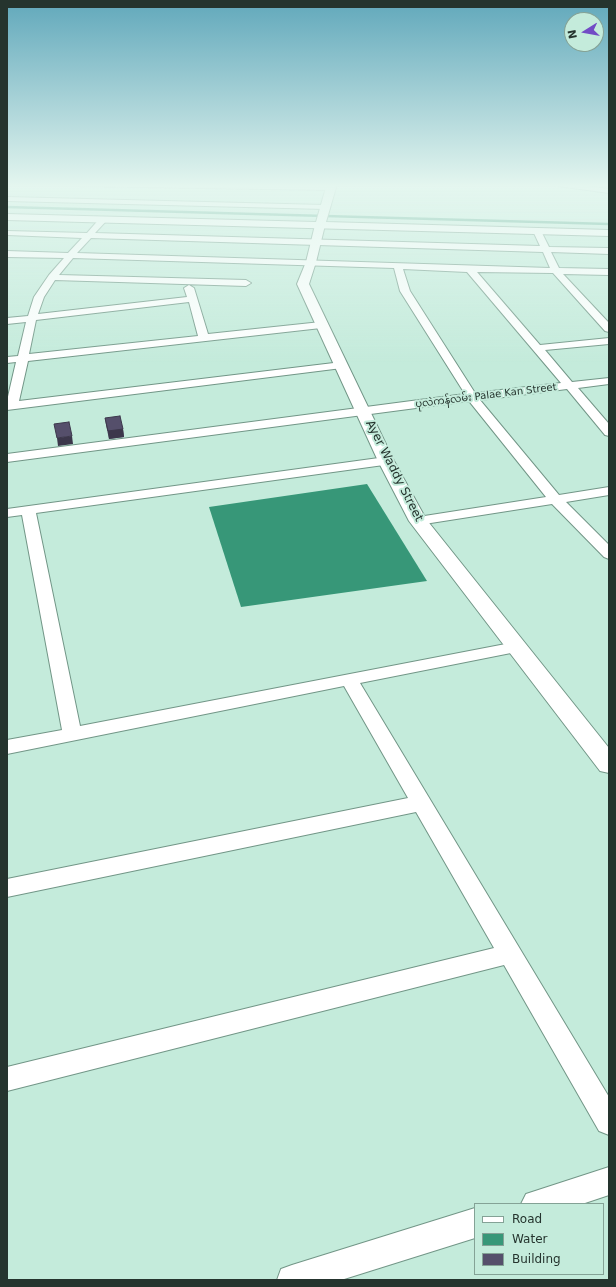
<!DOCTYPE html>
<meta charset="utf-8">
<style>
body{margin:0}
#map{position:relative;width:616px;height:1287px;overflow:hidden;background:#c4ebdb;font-family:"DejaVu Sans",sans-serif}
canvas{display:block}
.frame{position:absolute;inset:0;border:8px solid #25342e;pointer-events:none}
.legend{position:absolute;left:474px;top:1203px;width:130px;height:72px;box-sizing:border-box;background:#c4ebdb;border:1px solid #84a296;margin:0;padding:5px 7px;list-style:none;font-size:12px;color:#25342e}
.legend li{display:flex;align-items:center;gap:8px;height:20px}
.legend b{width:20px;border:1px solid #84a296}
.north{position:absolute;left:564px;top:12px;width:40px;height:40px;box-sizing:border-box;background:#c4ebdb;border:1px solid #84a296;border-radius:50%;rotate:259deg;font-size:11px;font-weight:700;line-height:16px;text-align:center;color:#25342e}
.north::after{content:'';display:block;margin:auto;width:14px;height:18px;background:#724cc5;clip-path:polygon(50% 0,100% 100%,50% 72%,0 100%)}
</style>
<div id="map">
<canvas width="616" height="1287"></canvas>
<div class="frame"></div>
<ul class="legend">
<li><b style="height:5px;background:#fff"></b>Road</li>
<li><b style="height:11px;background:#379778"></b>Water</li>
<li><b style="height:11px;background:#554f6b"></b>Building</li>
</ul>
<div class="north">N</div>
</div>
<script>
const c = document.querySelector('canvas').getContext('2d');
c.lineJoin = 'round';
function fill(path, color) { c.fillStyle = color; c.fill(path, 'evenodd'); }
const shape = rows => new Path2D(rows.map(r => 'M' + r).join(''));
function trace(path, color, width, dash) { c.strokeStyle = color; c.lineWidth = width; c.lineCap = dash ? 'butt' : 'round'; c.setLineDash(dash || []); c.stroke(path); }
function label(font, color, halo, rows, align = 'center') {
  c.font = font + ' "DejaVu Sans","Noto Sans Myanmar",sans-serif'; c.lineWidth = 4; c.setLineDash([]); c.textBaseline = 'middle'; c.strokeStyle = halo; c.fillStyle = color; for (const [text, x, y, turn = 0] of rows) {
    c.save(); c.translate(x, y); c.rotate((+turn || 0) * Math.PI / 180); c.textAlign = isNaN(turn) ? turn : align; if (halo) c.strokeText(text, 0, 0); c.fillText(text, 0, 0); c.restore();
  }
}
fill(shape([
 [367,484,427,581,241,607,209,507]
]), '#379778');
trace(shape([
 [7,207,609,224]
]), '#379778', 2.5);
const minor = shape([
 [73,184,213,184,330,186,334,188,330,190,76,186,73,184],
 [555,184,574,184,609,189,609,193,558,186,555,184],
 [7,197,325,205,329,207,325,209,7,201,7,197],
 [101,217,107,217,108,219,95,233,540,246,533,231,537,229,541,231,549,247,609,248,609,254,551,252,559,268,609,269,609,275,563,274,609,323,609,332,605,331,553,273,477,272,540,345,609,338,609,344,545,350,572,382,609,378,609,384,578,388,609,424,609,436,605,435,567,389,480,400,559,495,609,487,609,495,566,502,609,545,609,559,604,557,552,504,418,525,413,524,411,521,413,518,418,517,546,497,469,401,7,462,7,454,465,394,400,291,394,268,73,258,59,275,246,280,251,283,246,286,55,280,44,297,38,314,187,297,184,288,189,285,194,288,208,334,321,322,326,325,321,328,28,361,19,401,342,362,347,365,342,368,7,410,7,401,16,362,7,363,7,357,18,356,26,322,7,324,7,318,28,316,34,297,49,275,64,258,7,257,7,251,68,253,82,238,7,235,7,231,87,233,101,217],
 [91,238,543,252,550,268,77,253,91,238],
 [403,269,467,272,561,383,475,393,410,291,403,269],
 [189,302,198,336,29,354,36,320,189,302],
 [386,457,391,458,393,461,391,464,36,513,80,726,516,642,522,643,525,647,522,651,516,652,360,683,609,1097,609,1135,599,1131,504,965,7,1091,7,1067,494,948,416,812,7,897,7,879,408,798,344,686,7,754,7,740,62,730,22,515,7,517,7,509,386,457],
 [609,1167,609,1195,582,1204,521,1204,526,1194,609,1167],
 [475,1208,475,1238,341,1280,277,1280,281,1269,292,1265,475,1208]
]);
const tertiary = shape([
 [320,222,325,225,316,262,309,284,394,461,426,519,609,748,609,773,600,771,409,521,378,461,297,284,306,262,315,225,320,222]
]);
const secondary = shape([
 [327,184,337,184,326,222,609,230,609,236,7,220,7,214,316,222,327,184]
]);
trace(minor, '#729687', 2);
trace(tertiary, '#729687', 2);
trace(secondary, '#729687', 2);
fill(minor, '#fff');
fill(tertiary, '#fff');
fill(secondary, '#fff');
fill(shape([
 [105,418,123,429,124,437,109,439,106,425]
]), '#49445c');
fill(shape([
 [123,429,124,437,109,439,108,431],
 [72,436,73,444,58,446,57,438]
]), '#3c374b');
const building = shape([
 [120,416,123,429,108,431,105,418,120,416],
 [69,422,72,436,57,438,54,424,69,422]
]);
fill(building, '#554f6b');
trace(building, '#3c374b', 1);
const sky = c.createLinearGradient(0, 0, 0, 364);
sky.addColorStop(0, '#61a8bb');
sky.addColorStop(0.51, '#e4f6ef');
sky.addColorStop(1, '#e4f6ef00');
c.fillStyle = sky;
c.fillRect(0, 0, 616, 364);
label('10px', '#25342e', '#c4ebdb', [
 ["ပုလဲကန်လမ်း Palae Kan Street",486,396,-7]
]);
label('12px', '#25342e', '#c4ebdb', [
 ["Ayer Waddy Street",394,471,63]
]);
</script>
